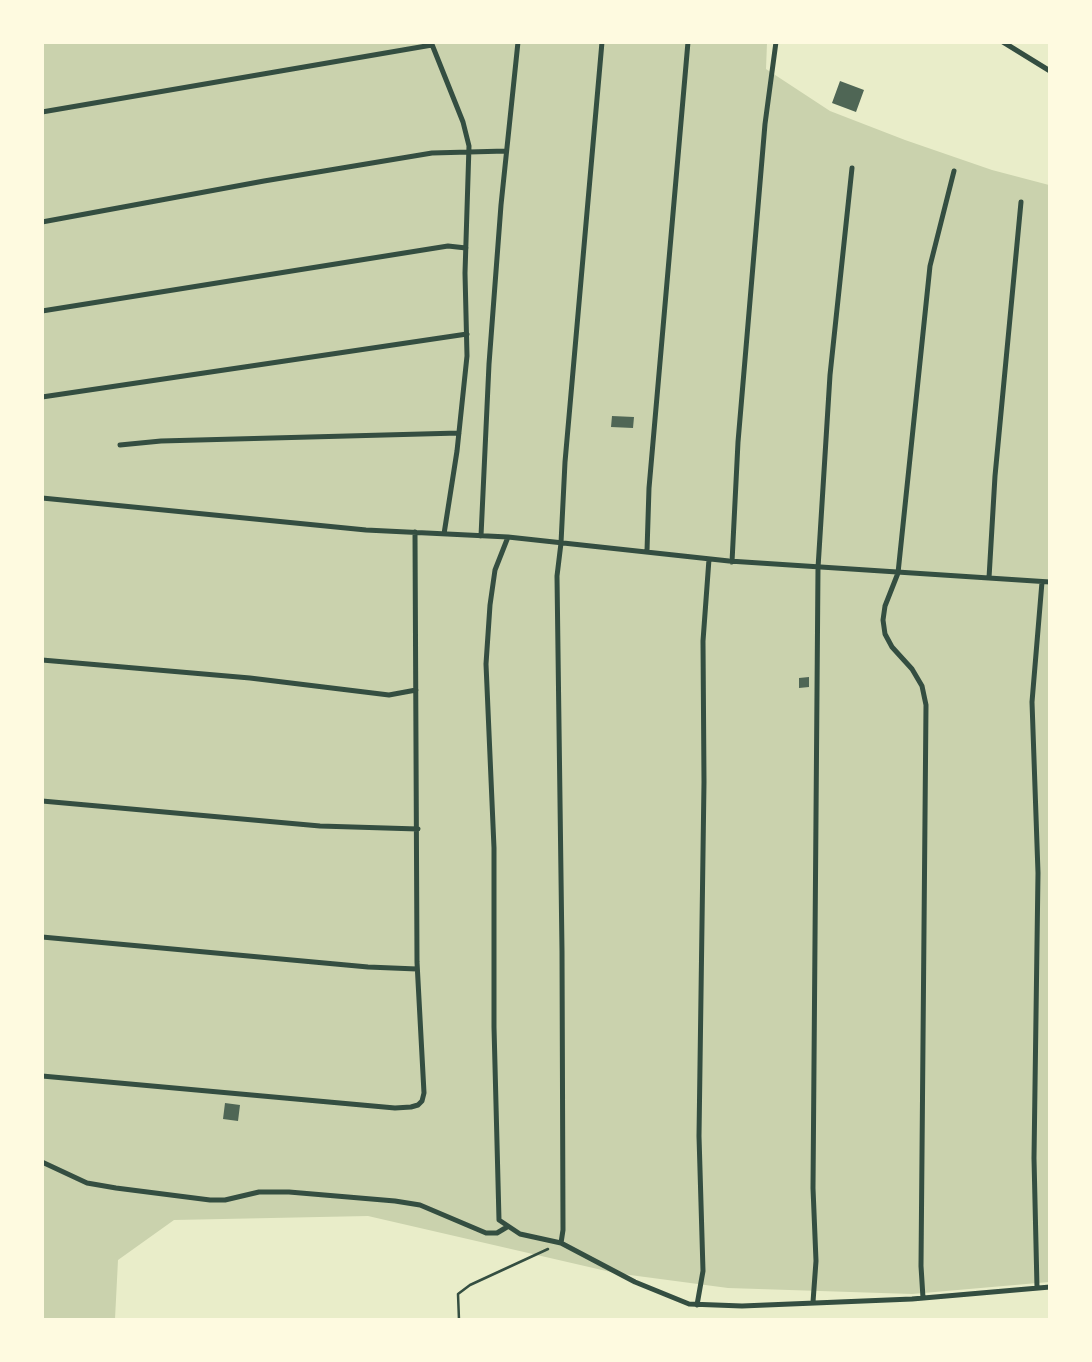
<!DOCTYPE html>
<style>
body{margin:0}
#map{position:relative;width:1092px;height:1362px;overflow:hidden;background:#e9edc9;font-family:"Noto Serif",serif}
canvas{display:block}
.frame{position:absolute;inset:0;border:44px solid #fefae0;pointer-events:none}
</style>
<div id="map">
<canvas width="1092" height="1362"></canvas>
<div class="frame"></div>
</div>
<script>
const c = document.querySelector('canvas').getContext('2d');
c.lineJoin = 'round';
function fill(path, color) { c.fillStyle = color; c.fill(path, 'evenodd'); }
const shape = rows => new Path2D(rows.map(r => 'M' + r).join(''));
function trace(path, color, width, dash) { c.strokeStyle = color; c.lineWidth = width; c.lineCap = dash ? 'butt' : 'round'; c.setLineDash(dash || []); c.stroke(path); }
fill(shape([
 [42,43,767,43,766,69,830,111,905,140,992,170,1049,185,1049,1282,912,1294,728,1288,615,1273,368,1216,174,1220,118,1260,115,1319,43,1319]
]), '#cad2ad');
fill(shape([
 [840,81,864,90,856,112,832,103],
 [612,416,634,417,633,428,611,427],
 [809,677,809,687,799,688,799,678],
 [225,1103,240,1105,238,1121,223,1119]
]), '#4f6655');
trace(shape([
 [459,1320,458,1294,470,1285,548,1249]
]), '#344e41', 2.5);
trace(shape([
 [431,42,463,122,469,146,465,273,467,356,457,451,444,534],
 [1003,42,1050,71],
 [42,112,432,45],
 [42,222,264,181,432,153,506,151],
 [42,311,448,246,466,248],
 [42,397,467,334],
 [120,445,161,441,459,433],
 [42,498,366,530,508,537,729,561,1050,582],
 [481,536,489,364,501,205,518,42],
 [508,537,495,570,490,605,486,664,494,848,494,1027,499,1220,520,1234,561,1243,635,1282,689,1304,742,1306,912,1299,1050,1287],
 [647,551,649,488,688,42],
 [732,562,738,442,765,124,776,42],
 [989,578,995,476,1021,202],
 [42,660,250,678,389,695,416,690],
 [42,801,320,826,418,829],
 [42,937,368,967,417,969],
 [42,1076,395,1108,411,1107,418,1105,422,1101,424,1093,417,962,415,532],
 [42,1162,87,1183,116,1188,210,1200,225,1200,259,1192,289,1192,395,1201,420,1205,486,1233,497,1233,507,1227],
 [561,1243,563,1230,562,951,557,576,561,543,565,462,602,42],
 [1037,1288,1034,1158,1038,873,1032,702,1042,582],
 [923,1298,921,1266,926,705,922,686,912,669,892,647,885,634,883,620,885,606,898,573,930,266,954,171],
 [813,1302,816,1261,813,1188,818,568,830,375,852,168],
 [697,1305,703,1271,699,1136,704,782,703,641,709,559]
]), '#344e41', 5);
</script>
